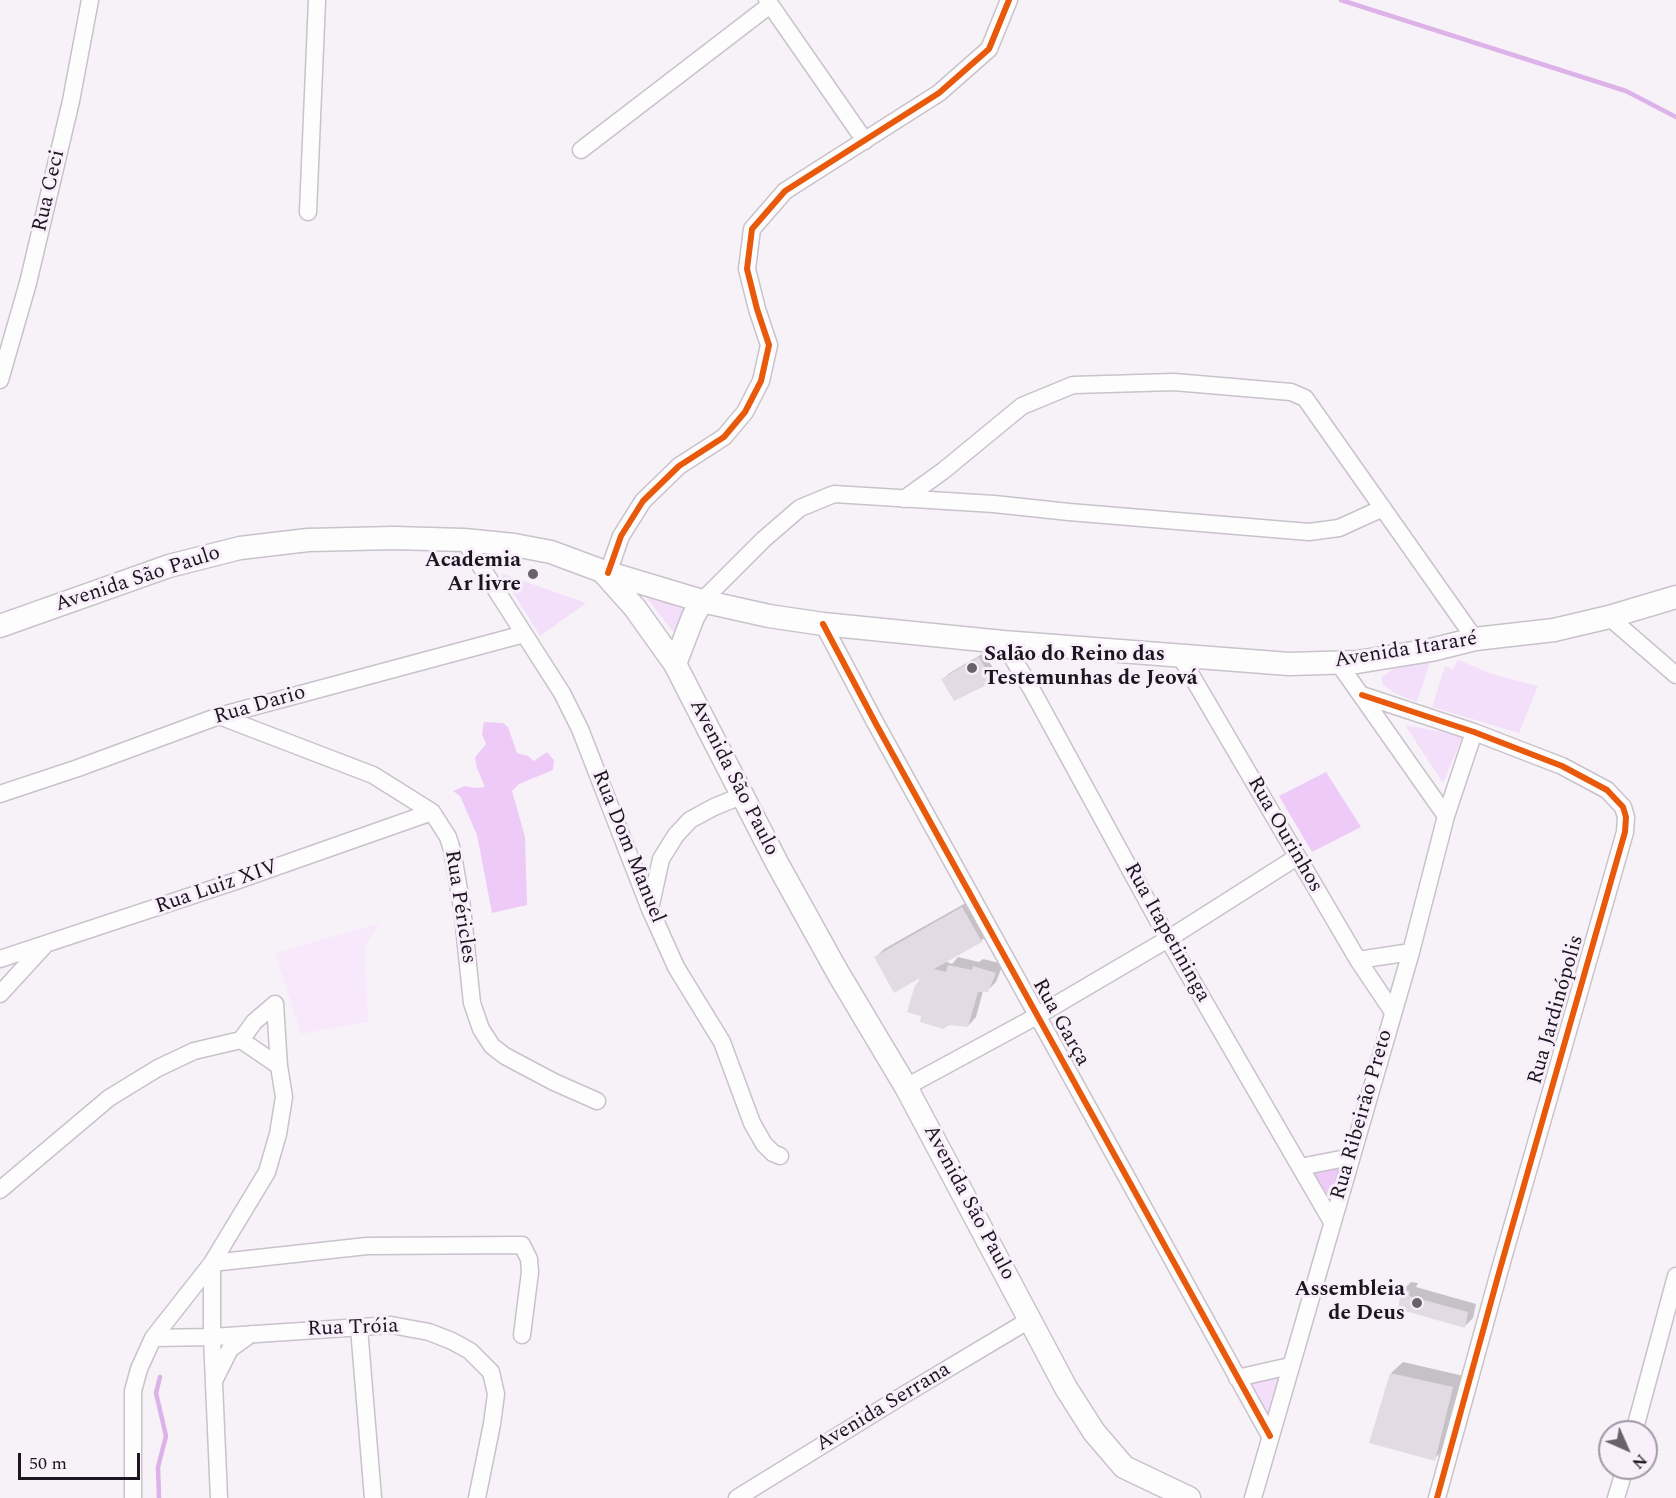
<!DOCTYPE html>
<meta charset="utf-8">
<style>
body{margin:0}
#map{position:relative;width:1676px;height:1498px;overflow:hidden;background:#f7f2f8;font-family:Spectral,serif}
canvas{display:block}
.north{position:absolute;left:1598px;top:1420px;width:60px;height:60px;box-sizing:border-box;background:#f8effb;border:2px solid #a098a3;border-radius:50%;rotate:135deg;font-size:16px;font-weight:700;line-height:24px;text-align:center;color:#1d1520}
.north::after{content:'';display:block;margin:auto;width:21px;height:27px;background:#69626c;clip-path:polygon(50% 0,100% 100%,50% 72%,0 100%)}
.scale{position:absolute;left:18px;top:1453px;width:122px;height:27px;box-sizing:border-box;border:3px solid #1d1520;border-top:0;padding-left:8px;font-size:18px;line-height:21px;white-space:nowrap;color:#1d1520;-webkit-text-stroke:4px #f8effb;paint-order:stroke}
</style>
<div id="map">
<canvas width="1676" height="1498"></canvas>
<div class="north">N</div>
<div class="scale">50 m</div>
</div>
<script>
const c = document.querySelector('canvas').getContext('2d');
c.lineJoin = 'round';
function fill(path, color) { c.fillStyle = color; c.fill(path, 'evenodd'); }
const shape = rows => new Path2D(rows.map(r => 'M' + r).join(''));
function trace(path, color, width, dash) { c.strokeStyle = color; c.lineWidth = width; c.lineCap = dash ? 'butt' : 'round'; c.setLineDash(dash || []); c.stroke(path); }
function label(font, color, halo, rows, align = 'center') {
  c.font = font + ' Spectral,serif'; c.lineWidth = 6; c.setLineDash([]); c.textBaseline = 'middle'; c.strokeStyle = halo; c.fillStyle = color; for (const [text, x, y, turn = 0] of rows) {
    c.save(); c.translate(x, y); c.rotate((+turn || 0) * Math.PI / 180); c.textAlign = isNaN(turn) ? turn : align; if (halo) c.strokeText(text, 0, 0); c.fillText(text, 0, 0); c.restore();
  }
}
fill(shape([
 [380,923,365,946,368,1022,301,1034,275,953]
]), '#f7e9fb');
fill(shape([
 [501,573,586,603,540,636],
 [645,596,690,604,679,639],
 [1458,660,1495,675,1538,686,1519,733,1432,707,1445,666,1453,670],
 [1430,662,1417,702,1396,694,1382,684,1382,677,1394,668],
 [1405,725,1463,736,1443,783],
 [1287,1370,1268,1424,1241,1379]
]), '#f3dffa');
fill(shape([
 [484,722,503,723,508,727,517,753,528,756,534,761,547,752,554,760,553,770,519,784,512,791,525,837,527,905,492,913,477,835,460,796,453,791,465,786,474,788,485,787,477,768,475,757,486,744,482,734],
 [1326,772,1361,827,1312,852,1279,796],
 [1347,1162,1331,1213,1303,1169]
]), '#eecaf8');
fill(shape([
 [984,653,997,675,992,680,954,699,943,679,948,674],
 [971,900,990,933,981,941,945,961,952,964,958,957,979,962,983,959,1003,964,996,982,987,991,983,991,976,1017,968,1026,916,986,923,975,876,957,884,949],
 [1411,1282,1418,1283,1416,1287,1476,1304,1473,1318,1464,1327,1400,1308,1402,1291],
 [1403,1362,1464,1376,1446,1447,1434,1459,1391,1373]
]), '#0003');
trace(shape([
 [1341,0,1626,91,1676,117],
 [159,1498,158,1467,166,1436,156,1393,160,1377]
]), '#dcb2e9', 4.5);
fill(shape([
 [979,657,993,682,954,701,941,679],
 [962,907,982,942,934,969,946,972,948,965,972,970,973,966,996,973,988,992,978,992,968,1027,949,1025,943,1029,920,1022,921,1016,907,1012,915,985,918,984,920,978,894,993,874,957],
 [1401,1290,1410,1291,1409,1296,1468,1312,1465,1328,1398,1309],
 [1390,1373,1453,1387,1435,1461,1369,1443]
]), '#e2dbe4');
const street = shape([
 [767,0,865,141],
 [581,150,770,5],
 [308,212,317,0],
 [0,380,28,283,71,101,90,0],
 [904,499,943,471,1022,406,1073,385,1174,382,1291,392,1305,398,1475,639],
 [464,540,562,693,580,729,650,909,676,967,722,1042,752,1123,764,1144,773,1153,780,1156],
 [608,573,621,536,643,501,679,466,724,437,745,412,761,381,769,345,757,309,747,269,752,229,785,191,939,93,989,49,1009,0],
 [702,601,764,539,800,508,834,494,994,504,1069,512,1309,532,1339,528,1383,508],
 [1609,617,1676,675],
 [823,624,876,724,1270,1436],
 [1003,642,1032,690,1168,939,1332,1222],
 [1180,656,1358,960,1393,1012],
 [1339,664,1446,816],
 [1362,695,1474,732,1562,766,1607,790,1623,807,1626,817,1625,832,1500,1269,1437,1498],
 [219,716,373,775,432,812,448,837,452,850,462,907,472,1003,481,1029,492,1046,505,1056,554,1082,597,1101],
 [0,794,78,768,219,716,524,634],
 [650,909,661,859,676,835,690,820,714,807,741,796],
 [0,959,236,881,432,812],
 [1358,960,1411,952],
 [0,994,44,946],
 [241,1040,254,1022,275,1004],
 [906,1087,1037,1016,1168,939,1297,857],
 [1300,1167,1351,1157],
 [0,1190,109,1098,158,1068,194,1051,241,1040,279,1066],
 [212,1263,367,1246,522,1245,529,1259,530,1272,522,1335],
 [212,1263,212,1337,219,1498],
 [359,1328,373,1498],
 [153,1338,212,1337,391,1325,429,1332,452,1341,470,1351,491,1372,496,1394,492,1424,477,1498],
 [1237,1378,1290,1366],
 [214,1381,230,1349,251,1334],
 [1634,1432,1676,1276],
 [133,1498,133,1391,139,1369,153,1338,212,1263,267,1172,278,1134,284,1097,279,1066,275,1004],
 [737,1498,902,1396,1031,1319],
 [1253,1498,1411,952,1446,816,1474,732],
 [1616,1498,1625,1468]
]);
const secondary = shape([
 [603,572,635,608,675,664,777,863,838,973,906,1087,1066,1388,1094,1432,1124,1467,1189,1498],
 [0,626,169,566,240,548,308,540,394,538,464,540,514,545,551,552,602,571,702,601,769,616,823,624,1003,642,1289,664,1357,662,1431,650,1475,639,1554,630,1609,617,1676,597],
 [675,664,693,617,702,601]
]);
trace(street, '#c8c2ca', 19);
trace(secondary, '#c8c2ca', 25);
trace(street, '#fefdfe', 16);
trace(secondary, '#fefdfe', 22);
trace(shape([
 [608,573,621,536,643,501,679,466,724,437,745,412,761,381,769,345,757,309,747,269,752,229,785,191,939,93,989,49,1009,0],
 [823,624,876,724,1270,1436],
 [1362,695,1474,732,1562,766,1607,790,1623,807,1626,817,1625,832,1500,1269,1437,1498]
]), '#e8590c', 6);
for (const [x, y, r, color] of [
 [533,574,6,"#69626c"],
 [972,668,6,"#69626c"],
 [1417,1303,6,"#69626c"]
]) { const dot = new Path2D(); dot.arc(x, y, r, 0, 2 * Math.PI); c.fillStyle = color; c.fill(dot); trace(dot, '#f8effb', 2); }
label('21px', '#1d1520', '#f8effb', [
 ["Rua Ceci",50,191,-77],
 ["Avenida São Paulo",138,580,-18],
 ["Avenida Itararé",1406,651,-9],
 ["Rua Dario",260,706,-16],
 ["Avenida São Paulo",733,778,63],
 ["Rua Ourinhos",1284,835,60],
 ["Rua Dom Manuel",627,847,68],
 ["Rua Luiz XIV",217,888,-19],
 ["Rua Péricles",459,907,81],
 ["Rua Itapetininga",1166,933,61],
 ["Rua Jardinópolis",1557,1010,-74],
 ["Rua Garça",1060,1023,61],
 ["Rua Ribeirão Preto",1363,1115,-74],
 ["Avenida São Paulo",968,1203,62],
 ["Rua Tróia",353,1329,-2],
 ["Avenida Serrana",884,1408,-31]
]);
label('bold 21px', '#1d1520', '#f8effb', [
 ["Academia",521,562],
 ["Ar livre",521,586],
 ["Salão do Reino das",984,656,"left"],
 ["Testemunhas de Jeová",984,680,"left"],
 ["Assembleia",1405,1291],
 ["de Deus",1405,1315]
], 'right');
</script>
